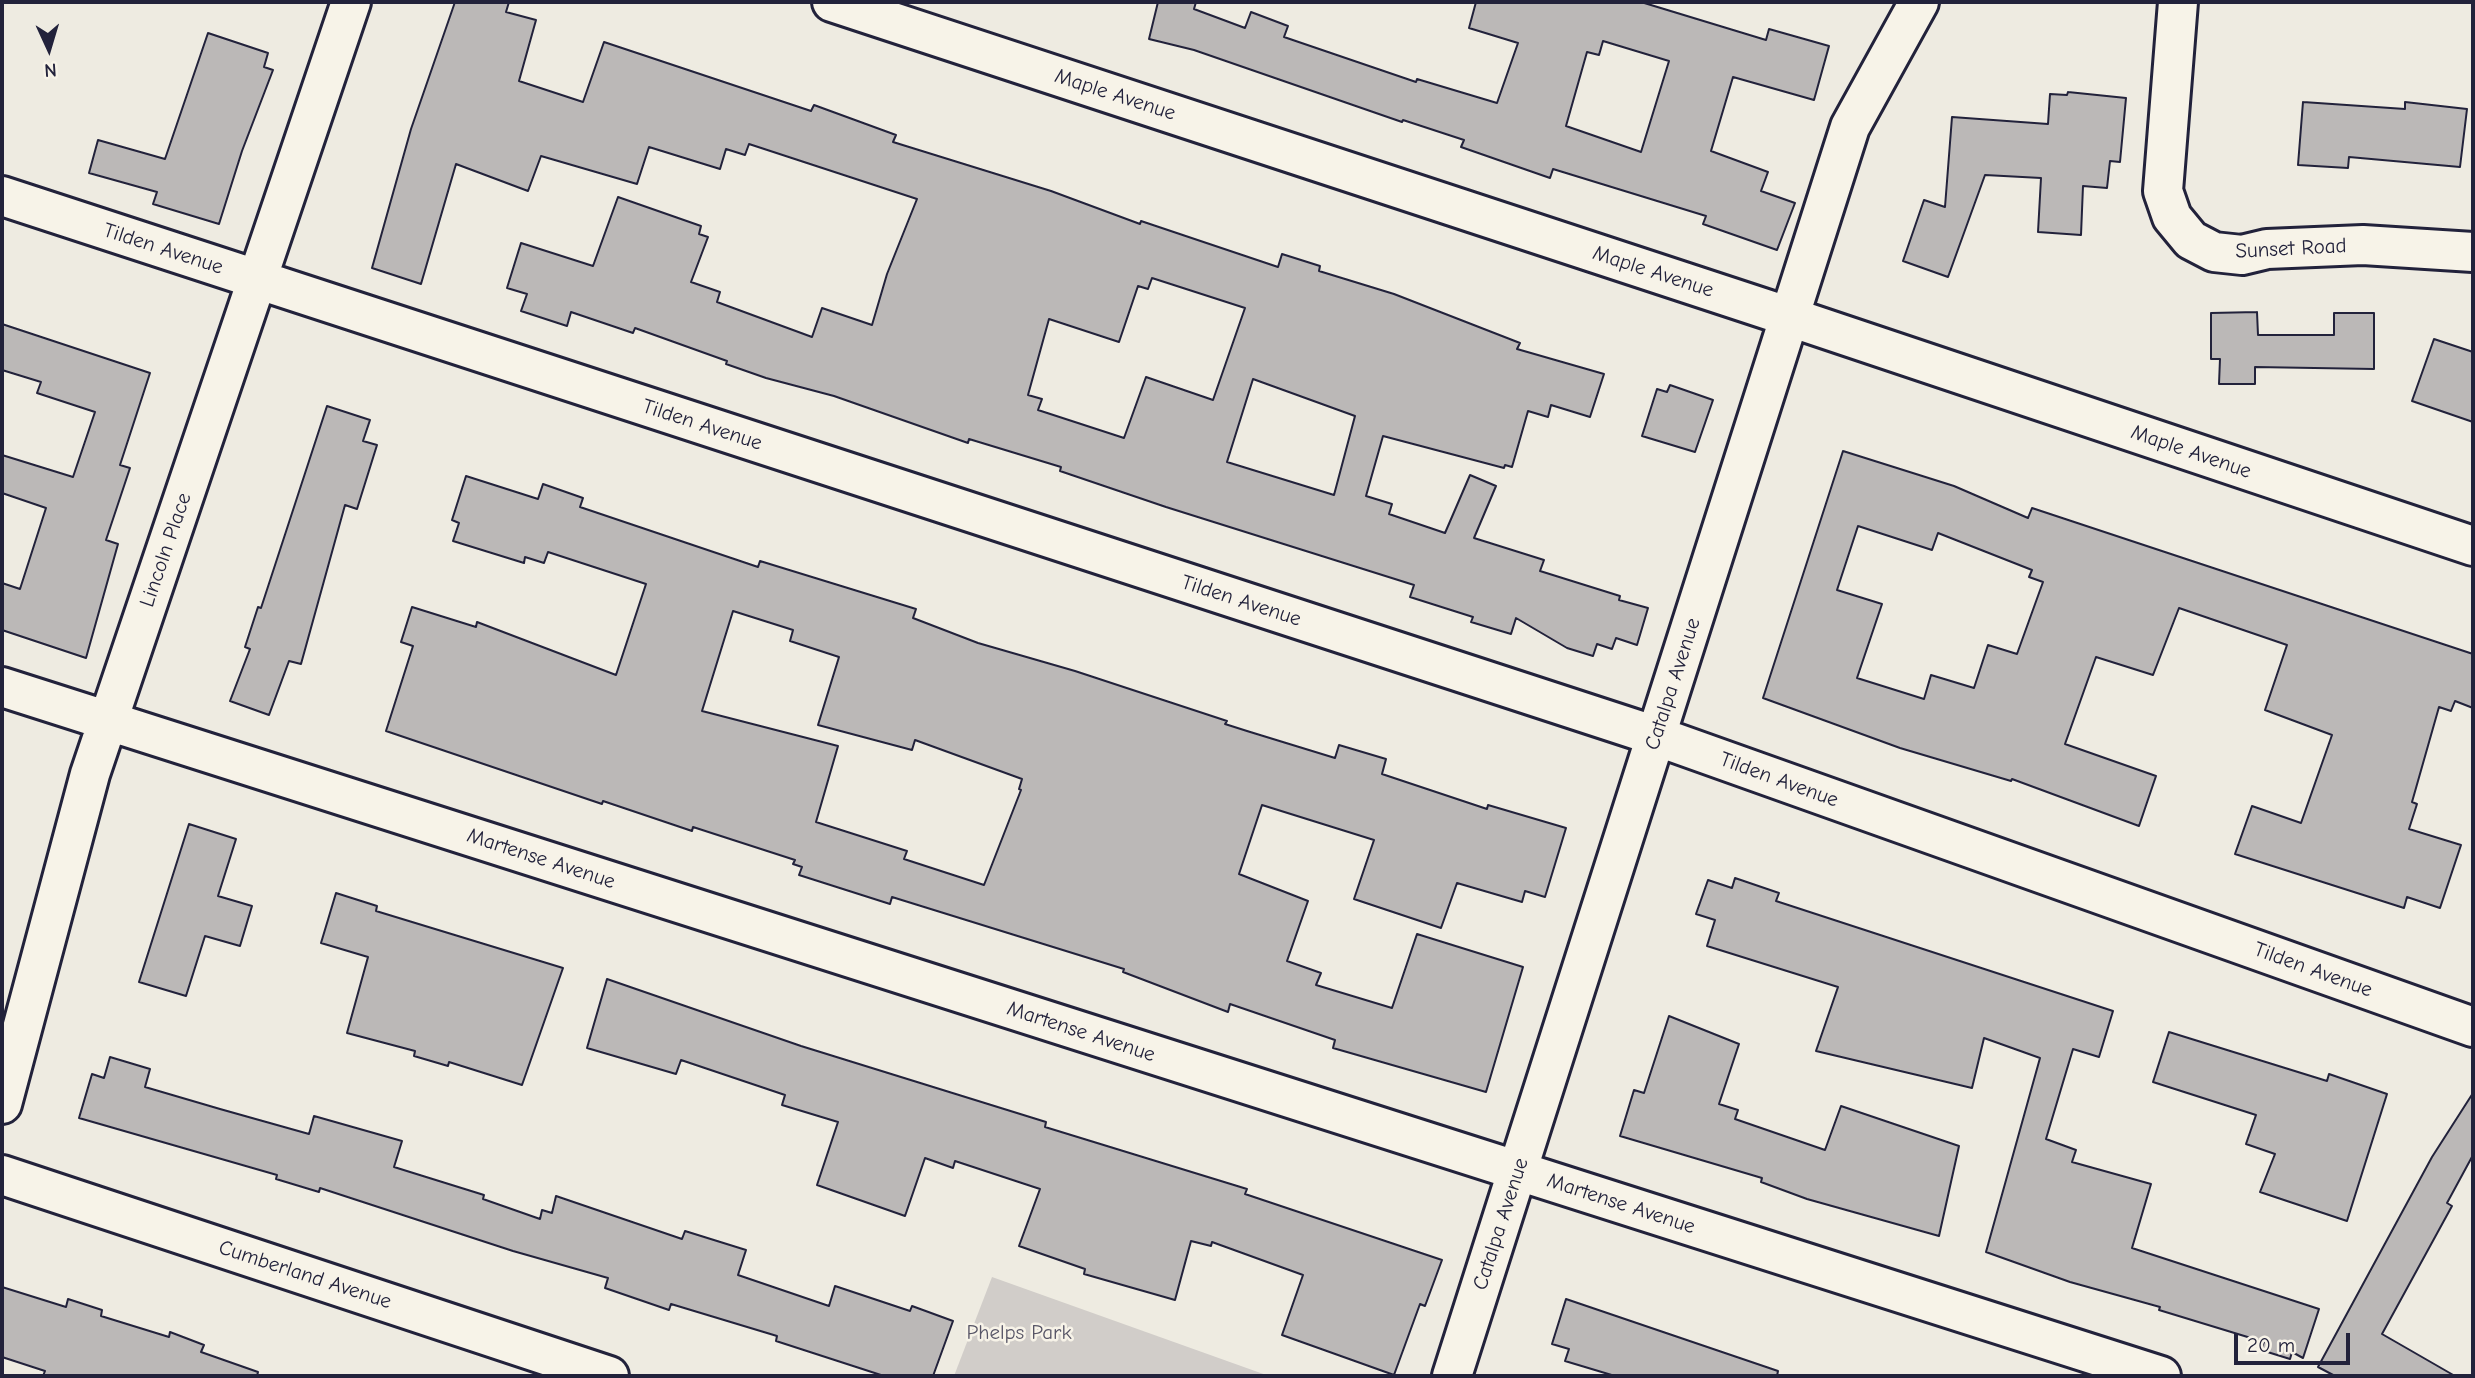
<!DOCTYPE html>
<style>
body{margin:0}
#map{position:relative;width:2475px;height:1378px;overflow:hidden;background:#eeebe1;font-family:"Comic Neue",sans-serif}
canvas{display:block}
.frame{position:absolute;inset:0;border:4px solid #22223b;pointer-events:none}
.north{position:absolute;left:14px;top:14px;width:70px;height:70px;-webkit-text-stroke:5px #f7f3e8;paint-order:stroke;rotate:176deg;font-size:19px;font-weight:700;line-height:28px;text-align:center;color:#22223b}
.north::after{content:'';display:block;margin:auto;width:24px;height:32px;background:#22223b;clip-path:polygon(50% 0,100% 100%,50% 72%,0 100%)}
.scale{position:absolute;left:2234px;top:1333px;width:116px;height:32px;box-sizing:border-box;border:4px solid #22223b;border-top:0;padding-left:9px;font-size:21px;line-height:24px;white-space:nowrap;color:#22223b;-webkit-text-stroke:5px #f7f3e8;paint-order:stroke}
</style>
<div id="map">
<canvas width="2475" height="1378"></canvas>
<div class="frame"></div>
<div class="north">N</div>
<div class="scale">20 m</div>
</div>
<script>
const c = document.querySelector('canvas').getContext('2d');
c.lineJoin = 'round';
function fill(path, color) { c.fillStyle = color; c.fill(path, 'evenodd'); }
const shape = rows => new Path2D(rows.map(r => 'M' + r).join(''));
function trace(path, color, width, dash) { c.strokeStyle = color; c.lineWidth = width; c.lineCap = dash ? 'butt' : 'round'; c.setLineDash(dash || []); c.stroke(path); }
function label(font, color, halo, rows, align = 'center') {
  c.font = font + ' "Comic Neue",sans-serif'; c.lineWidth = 5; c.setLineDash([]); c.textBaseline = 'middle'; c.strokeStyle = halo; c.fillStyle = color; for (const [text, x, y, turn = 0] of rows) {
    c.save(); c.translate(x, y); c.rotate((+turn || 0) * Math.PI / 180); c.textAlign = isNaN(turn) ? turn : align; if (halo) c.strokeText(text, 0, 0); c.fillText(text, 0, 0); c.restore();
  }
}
fill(shape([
 [992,1277,1269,1376,954,1376]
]), '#d1cdc9');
const building = shape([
 [455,2,509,2,506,12,536,20,519,81,583,102,604,42,811,111,814,105,896,135,893,142,1051,191,1140,224,1141,221,1278,267,1282,254,1320,266,1319,271,1394,294,1520,343,1517,349,1604,374,1590,417,1551,405,1548,417,1528,411,1512,467,1505,465,1504,468,1383,436,1366,496,1392,504,1389,514,1445,533,1470,475,1496,486,1474,538,1544,560,1540,571,1620,596,1619,600,1648,608,1637,645,1616,638,1612,649,1597,644,1593,656,1567,648,1516,618,1511,634,1471,622,1473,617,1410,597,1414,585,1166,507,1060,471,1061,467,969,439,968,443,834,396,766,378,726,364,727,361,635,328,633,333,571,312,567,326,521,311,527,294,507,288,521,243,593,266,618,197,701,226,699,234,708,237,691,282,720,292,717,302,812,337,822,308,872,325,887,274,917,199,749,144,745,155,726,149,720,169,649,147,637,184,541,156,528,191,456,164,421,284,372,268,411,129,455,2],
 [1152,278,1245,308,1213,400,1146,377,1124,438,1038,410,1042,399,1028,395,1049,319,1119,342,1138,286,1148,289,1152,278],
 [1253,379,1355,416,1334,495,1227,462,1253,379],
 [1158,2,1196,2,1194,9,1245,28,1251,12,1288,26,1284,37,1416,82,1417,79,1497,103,1518,43,1469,28,1476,2,1641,2,1766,40,1769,29,1829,46,1814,100,1733,77,1711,151,1768,172,1761,191,1795,203,1777,250,1703,224,1706,216,1553,169,1550,178,1461,147,1464,140,1403,120,1402,122,1194,50,1149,39,1158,2],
 [1603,41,1669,61,1641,152,1566,126,1587,52,1599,55,1603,41],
 [208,33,268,53,264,67,273,70,242,151,219,224,153,204,157,192,89,173,98,140,165,159,208,33],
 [2068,92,2126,98,2120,162,2110,161,2107,188,2083,186,2081,235,2038,232,2041,178,1985,175,1948,277,1903,261,1924,200,1945,207,1952,117,2048,124,2050,94,2067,95,2068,92],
 [2303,102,2405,109,2405,102,2467,109,2460,167,2349,157,2348,168,2298,165,2303,102],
 [2257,312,2258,335,2334,335,2334,313,2374,313,2374,369,2255,367,2255,384,2219,384,2220,359,2211,359,2211,313,2257,312],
 [2,324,150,373,120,465,130,468,106,540,118,544,86,658,2,630,2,583,20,589,46,508,2,493,2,455,73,477,95,412,37,393,41,382,2,370,2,324],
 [2434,339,2473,352,2473,422,2412,401,2434,339],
 [1670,385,1713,400,1695,452,1642,436,1657,389,1667,392,1670,385],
 [327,406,370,420,363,441,377,445,357,509,345,505,301,664,289,661,269,715,230,701,250,649,245,647,258,607,261,608,327,406],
 [1843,451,1954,486,2028,518,2032,508,2473,654,2473,708,2455,701,2451,711,2439,707,2412,802,2417,804,2409,829,2461,845,2440,908,2407,897,2404,908,2235,854,2252,806,2301,823,2332,735,2265,710,2287,645,2179,608,2153,675,2096,657,2065,744,2156,776,2139,826,2012,779,2011,781,1900,748,1763,698,1843,451],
 [1858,526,1932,550,1938,533,2032,570,2029,577,2043,582,2017,654,1988,645,1974,688,1931,675,1924,699,1857,678,1882,604,1837,590,1858,526],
 [466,476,538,499,543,484,583,498,580,507,758,567,760,561,916,609,913,618,978,643,1075,671,1227,721,1225,724,1247,731,1335,758,1339,745,1386,759,1382,774,1487,809,1488,805,1566,828,1545,897,1525,891,1522,902,1457,883,1441,928,1354,899,1374,840,1262,805,1239,874,1308,901,1287,961,1321,973,1316,985,1392,1008,1417,934,1523,967,1486,1092,1333,1048,1335,1040,1230,1004,1228,1012,1123,972,1124,969,892,897,890,904,799,875,802,867,793,864,795,860,693,827,692,831,603,801,602,804,386,731,413,646,401,642,412,607,476,627,477,622,616,675,646,584,548,552,544,563,525,557,524,563,453,541,459,523,452,520,466,476],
 [733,611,793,630,790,641,839,657,818,725,912,750,915,740,1022,779,1019,789,1021,790,984,885,904,859,907,851,816,822,838,746,702,711,733,611],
 [189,824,236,839,218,896,252,906,240,946,205,936,186,996,139,982,189,824],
 [1735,878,1779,893,1776,901,2113,1011,2099,1057,2073,1049,2046,1139,2076,1150,2072,1162,2151,1184,2132,1248,2319,1309,2303,1358,2292,1352,2290,1359,2261,1350,2264,1342,2159,1310,2160,1307,2070,1282,1986,1252,2040,1058,1984,1038,1972,1088,1816,1051,1838,987,1707,946,1715,920,1696,914,1708,880,1732,888,1735,878],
 [336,893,377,906,376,911,563,968,522,1085,449,1062,448,1066,414,1056,415,1051,347,1033,368,957,321,943,336,893],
 [607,979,801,1046,1046,1122,1045,1127,1247,1189,1245,1194,1442,1260,1425,1306,1420,1304,1394,1375,1282,1335,1303,1275,1212,1242,1211,1246,1191,1241,1175,1300,1084,1274,1085,1269,1019,1246,1040,1189,955,1161,953,1168,925,1158,905,1216,817,1185,838,1122,782,1105,785,1095,681,1060,676,1074,587,1048,607,979],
 [1669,1016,1739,1044,1719,1104,1738,1110,1735,1119,1825,1150,1841,1106,1959,1146,1939,1236,1807,1199,1761,1182,1762,1178,1620,1136,1634,1090,1644,1093,1669,1016],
 [2169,1032,2327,1081,2329,1074,2387,1094,2347,1221,2260,1192,2275,1154,2246,1144,2256,1115,2153,1082,2169,1032],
 [110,1057,150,1069,145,1087,220,1109,309,1134,314,1116,402,1141,394,1167,484,1195,483,1199,540,1219,542,1210,552,1213,556,1196,682,1239,685,1231,746,1250,738,1275,829,1306,835,1286,910,1311,912,1306,953,1321,933,1376,884,1376,776,1341,777,1336,671,1304,669,1310,605,1288,608,1278,513,1251,320,1188,319,1192,276,1179,277,1175,79,1118,92,1074,104,1078,110,1057],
 [2473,1093,2473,1155,2447,1203,2452,1206,2382,1334,2455,1376,2335,1376,2318,1367,2432,1157,2473,1093],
 [2,1287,66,1307,68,1299,102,1310,101,1316,169,1337,170,1332,204,1345,201,1352,258,1372,257,1376,43,1376,45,1371,2,1357,2,1287],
 [1566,1299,1778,1371,1777,1376,1615,1376,1565,1361,1569,1349,1552,1344,1566,1299]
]);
fill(building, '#bbb8b7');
trace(building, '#22223b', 2);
const minor = shape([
 [832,2,1790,317,2473,546],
 [2178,2,2163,191,2172,217,2191,240,2214,252,2242,255,2267,249,2363,245,2473,252],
 [2,196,1656,736,2473,1027],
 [2,687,2161,1376],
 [2,1104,90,774,351,2],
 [2,1175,609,1376],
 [1452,1376,1850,127,1919,2]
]);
trace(minor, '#22223b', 44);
trace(minor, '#f7f3e8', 38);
label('21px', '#22223b', '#f7f3e8', [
 ["Maple Avenue",1115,95,18],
 ["Tilden Avenue",163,249,18],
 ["Sunset Road",2291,249,-3],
 ["Maple Avenue",1653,272,18],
 ["Tilden Avenue",702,425,18],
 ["Maple Avenue",2191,452,19],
 ["Lincoln Place",166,550,-71],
 ["Tilden Avenue",1241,601,18],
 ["Catalpa Avenue",1673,684,-72],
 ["Tilden Avenue",1779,780,20],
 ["Martense Avenue",541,859,18],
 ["Tilden Avenue",2313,970,20],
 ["Martense Avenue",1081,1032,18],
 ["Martense Avenue",1621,1204,18],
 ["Catalpa Avenue",1501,1224,-72],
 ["Cumberland Avenue",305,1275,18]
]);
label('21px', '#575566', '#f7f3e8', [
 ["Phelps Park",1019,1333]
]);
</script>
